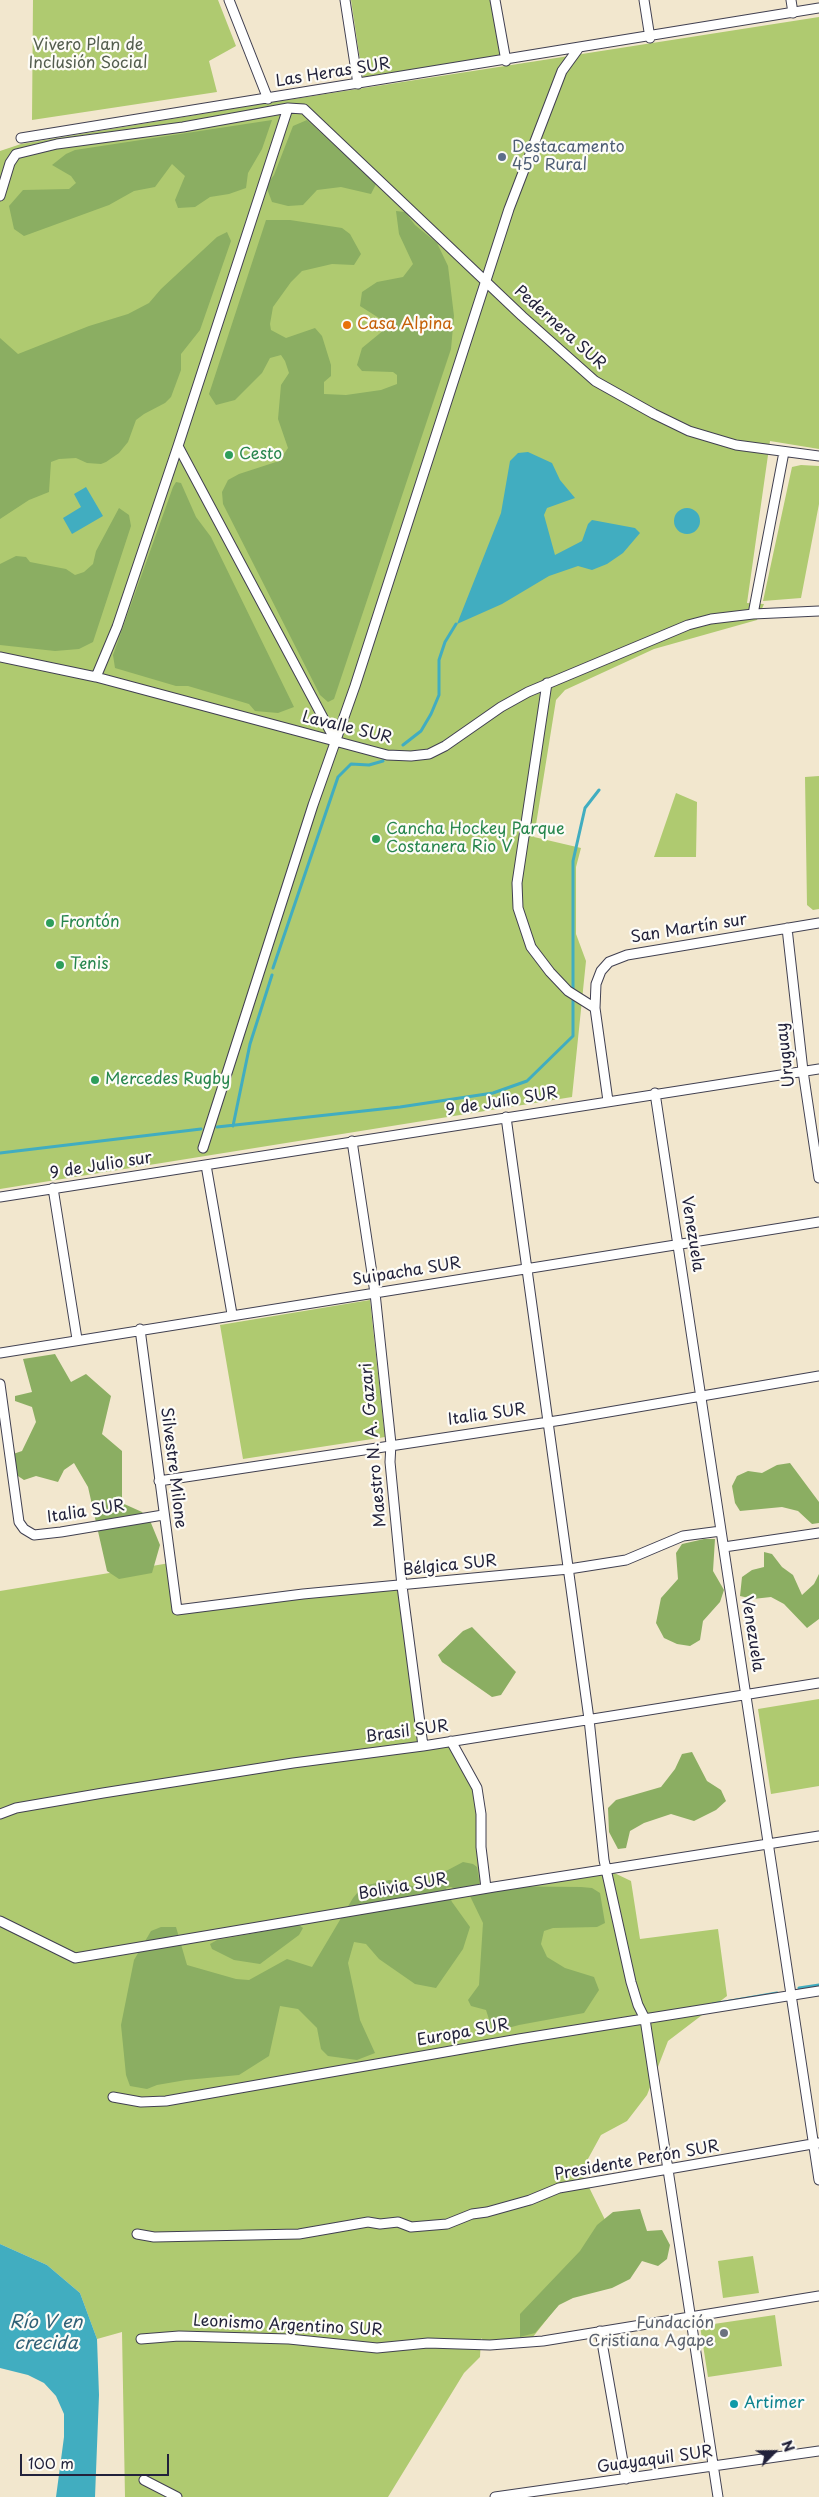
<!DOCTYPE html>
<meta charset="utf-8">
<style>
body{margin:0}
#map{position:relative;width:819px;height:2497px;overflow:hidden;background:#f2e7ce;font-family:"Playpen Sans",sans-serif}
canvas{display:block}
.north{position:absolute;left:749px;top:2427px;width:50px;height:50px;-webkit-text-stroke:4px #fdfcf7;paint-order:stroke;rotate:67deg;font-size:14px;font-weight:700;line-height:20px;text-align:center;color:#22223b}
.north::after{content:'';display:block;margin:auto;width:18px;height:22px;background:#22223b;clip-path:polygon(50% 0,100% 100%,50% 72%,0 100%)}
.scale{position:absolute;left:20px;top:2454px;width:149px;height:22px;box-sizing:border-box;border:2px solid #22223b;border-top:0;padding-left:6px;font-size:15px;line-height:18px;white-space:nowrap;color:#22223b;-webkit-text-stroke:4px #fdfcf7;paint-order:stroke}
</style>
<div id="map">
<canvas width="819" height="2497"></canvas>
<div class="north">N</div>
<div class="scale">100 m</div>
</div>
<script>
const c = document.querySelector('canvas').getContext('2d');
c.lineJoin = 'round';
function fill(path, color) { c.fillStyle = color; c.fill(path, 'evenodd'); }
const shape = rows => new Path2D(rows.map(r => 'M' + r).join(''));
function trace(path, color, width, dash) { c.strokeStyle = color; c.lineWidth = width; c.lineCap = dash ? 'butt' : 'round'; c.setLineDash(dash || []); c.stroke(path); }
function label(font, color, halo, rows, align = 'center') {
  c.font = font + ' "Playpen Sans",sans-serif'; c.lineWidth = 4.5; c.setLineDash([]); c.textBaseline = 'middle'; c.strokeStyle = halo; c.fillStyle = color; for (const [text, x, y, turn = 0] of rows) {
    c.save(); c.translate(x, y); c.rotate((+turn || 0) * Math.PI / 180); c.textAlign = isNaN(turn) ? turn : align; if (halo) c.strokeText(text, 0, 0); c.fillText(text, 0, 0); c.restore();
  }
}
fill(shape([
 [33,0,218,0,236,46,209,61,217,92,32,120],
 [351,0,491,0,501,56,363,80],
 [819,17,819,449,770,441,747,603,764,604,757,620,654,649,565,690,556,700,534,837,581,848,576,867,576,934,586,961,572,1097,0,1189,0,151,21,144,255,105],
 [801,465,819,466,819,504,801,598,763,601,792,467],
 [819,776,819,909,813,910,807,905,805,777],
 [676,793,697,802,696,857,654,857],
 [370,1300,385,1437,243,1459,220,1325],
 [170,1563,177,1609,402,1586,423,1746,451,1741,477,1788,486,1888,606,1869,631,1881,640,1939,718,1929,727,1996,668,2041,647,2095,627,2121,601,2135,583,2168,583,2175,609,2228,602,2249,529,2342,486,2344,481,2338,480,2357,464,2373,388,2497,125,2497,122,2332,97,2339,80,2293,47,2265,0,2244,0,1591],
 [819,1699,819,1786,771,1794,758,1709],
 [753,2256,759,2293,723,2298,718,2261],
 [775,2315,782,2366,708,2377,700,2326]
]), '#afca70');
fill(shape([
 [272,120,262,149,248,173,246,188,229,194,210,197,195,207,178,208,175,200,185,176,172,164,155,187,134,191,109,205,24,236,14,229,9,206,23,190,69,189,76,183,71,176,52,165,66,154,75,150],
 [307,120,376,184,371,194,341,187,317,190,303,205,288,206,272,202,266,186,274,175,293,126],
 [396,211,405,212,415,225,437,243,448,266,454,316,451,349,334,699,328,702,320,695,223,504,222,492,228,480,239,474,279,461,288,448,278,419,281,385,289,373,285,361,281,355,270,358,262,373,235,400,216,405,209,394,266,220,290,220,342,228,350,234,361,254,354,265,332,264,302,271,291,282,273,307,270,324,271,330,286,338,315,328,322,336,331,365,331,376,324,382,324,394,346,395,381,390,397,384,397,375,393,372,362,371,357,365,362,348,390,325,360,306,362,292,377,282,403,277,413,264,399,234],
 [227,232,231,241,200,330,181,354,181,370,171,397,165,403,144,414,136,420,128,442,119,453,106,462,101,464,87,463,76,458,59,459,51,462,49,492,29,500,0,519,0,338,18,354,89,326,128,314,149,303,161,289,217,237],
 [176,482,181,483,196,517,211,537,294,707,278,713,255,711,249,704,188,686,176,686,115,668,113,655,173,487],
 [119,508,129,515,131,526,93,642,79,649,55,651,0,645,0,564,16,556,26,557,30,562,66,569,75,575,84,572,93,564,96,551],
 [55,1354,71,1382,86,1374,111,1396,102,1434,122,1451,122,1503,142,1512,151,1523,160,1545,152,1573,119,1579,107,1571,88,1487,74,1463,64,1470,58,1482,36,1476,24,1480,15,1474,13,1454,22,1451,36,1422,32,1407,15,1401,15,1396,32,1392,23,1359],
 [790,1463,819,1502,819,1523,812,1524,798,1511,782,1507,740,1511,735,1503,732,1486,737,1476,748,1471,762,1473,777,1465],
 [704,1539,715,1539,713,1571,724,1590,720,1602,703,1621,700,1640,690,1646,677,1644,664,1638,656,1623,661,1598,678,1579,676,1553,682,1544],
 [764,1552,772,1554,782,1567,793,1575,802,1595,814,1584,819,1574,819,1619,807,1628,784,1604,771,1597,753,1599,740,1596,742,1577,752,1570,764,1567],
 [472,1627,516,1672,501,1695,492,1697,442,1662,438,1655,463,1631],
 [692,1752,707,1781,721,1790,726,1801,716,1810,694,1821,671,1814,644,1823,630,1831,626,1848,618,1849,609,1832,608,1808,616,1800,661,1787,675,1769,682,1754],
 [463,1862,473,1864,477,1867,480,1886,581,1887,592,1888,600,1893,605,1923,597,1927,553,1928,544,1931,541,1944,547,1957,565,1968,594,1977,599,1990,584,2013,519,2025,493,2032,486,2010,471,2006,468,2000,479,1985,483,1923,470,1896,451,1887,446,1888,452,1902,470,1927,463,1949,436,1988,415,1984,379,1959,366,1944,354,1942,348,1963,360,2020,375,2053,357,2060,328,2056,321,2049,317,2028,298,2009,280,2006,269,2056,239,2075,186,2080,157,2085,147,2089,130,2086,126,2075,121,2025,134,1960,151,1931,161,1927,176,1927,187,1965,236,1979,249,1980,287,1959,312,1967,353,1898,363,1886,390,1880,416,1887],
 [299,1925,303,1928,299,1935,260,1964,234,1960,212,1949,210,1944,217,1940],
 [640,2209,647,2231,662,2230,670,2245,667,2259,658,2266,642,2261,630,2279,612,2288,573,2298,559,2305,535,2333,520,2337,520,2314,580,2251,597,2225,613,2212]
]), '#8bae62');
fill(shape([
 [528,452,552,463,560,480,575,498,547,508,544,515,555,555,582,541,588,524,592,520,635,528,640,533,623,553,607,564,592,570,578,566,549,576,502,604,457,624,501,513,510,461,518,453],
 [86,487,103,516,72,534,63,518,81,507,74,494],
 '674 521a13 13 0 1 1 26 0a13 13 0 1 1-26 0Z',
 [0,2244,47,2265,80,2293,97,2339,99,2395,95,2497,56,2497,64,2437,64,2414,56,2396,44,2383,28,2375,0,2368]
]), '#41adc0');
trace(shape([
 [403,745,421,731,431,714,439,695,439,660,445,642,456,624],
 [273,968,338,777,351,764,369,765,383,761],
 [233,1126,250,1044,272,975],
 [217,1127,400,1107,493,1093,527,1081,573,1036,573,861,585,808,599,790],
 [0,1153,201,1129],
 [799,1988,819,1985],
 [713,2004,777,1993]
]), '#41adc0', 3);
const street = shape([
 [229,0,268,99],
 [345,0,358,84],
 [495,0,506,61],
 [644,0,650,38],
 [791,0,793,13],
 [21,138,819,8],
 [0,196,10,163,16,154,57,144,183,127,288,108,304,109,522,316,595,381,654,414,689,431,736,445,819,456],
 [178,446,336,742],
 [753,614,784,452],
 [0,657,96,677,387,755,411,756,429,754,445,746,501,707,528,692,688,625,711,619,753,614,819,611],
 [96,677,117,627,178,446,288,108],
 [547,683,517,883,518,908,531,947,550,972,568,991,595,1008],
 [787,928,803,1071,819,1178],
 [655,1093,819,2180],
 [608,1101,595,1008,596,984,601,971,609,962,627,955,819,923],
 [506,1117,589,1719,604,1860,631,1982,638,2005,645,2019,718,2497],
 [352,1141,375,1293,391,1444,390,1462,402,1586,423,1746],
 [203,1148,313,805,355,686,509,209,562,71,578,49],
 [206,1165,232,1314],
 [53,1188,77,1339],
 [0,1197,819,1069],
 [140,1329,177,1610,303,1594,569,1569,626,1560,683,1536,721,1531],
 [0,1353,819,1222],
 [0,1384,19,1522,24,1529,34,1535,61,1532,163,1515],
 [159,1481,562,1420,819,1376],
 [724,1547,819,1533],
 [451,1741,477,1788,481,1814,481,1847,486,1888],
 [0,1814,16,1808,103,1793,293,1763,423,1746,819,1683],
 [0,1921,75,1958,494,1887,819,1836],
 [113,2097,141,2102,166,2101,519,2039,819,1991],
 [137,2234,154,2237,299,2234,368,2222,380,2224,398,2222,411,2227,447,2224,472,2214,487,2212,530,2200,559,2188,818,2143],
 [600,2331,626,2479],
 [141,2339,179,2336,289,2339,377,2348,428,2343,490,2345,543,2341,819,2296],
 [144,2480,177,2497],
 [495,2497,819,2451]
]);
trace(street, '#414051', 11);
trace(street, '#fff', 9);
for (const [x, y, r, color] of [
 [502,157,5,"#5c6f8a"],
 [347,325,5,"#e8710a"],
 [229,455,5,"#2e9e5b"],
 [376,839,5,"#2e9e5b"],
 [50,923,5,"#2e9e5b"],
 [60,965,5,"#2e9e5b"],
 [95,1080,5,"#2e9e5b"],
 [724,2333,5,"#6b7280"],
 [734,2404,5,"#0f9aa8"]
]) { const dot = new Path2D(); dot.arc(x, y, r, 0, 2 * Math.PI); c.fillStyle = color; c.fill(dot); trace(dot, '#fdfcf7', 2); }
label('16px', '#535d4e', '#fdfcf7', [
 ["Vivero Plan de",88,46],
 ["Inclusión Social",88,64]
]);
label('16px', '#22223b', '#fdfcf7', [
 ["Las Heras SUR",333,73,-9],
 ["Pedernera SUR",560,328,42],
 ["Lavalle SUR",347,728,14],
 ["San Martín sur",689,929,-9],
 ["Uruguay",786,1055,-97],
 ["9 de Julio SUR",502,1102,-9],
 ["9 de Julio sur",101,1166,-9],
 ["Venezuela",692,1234,81],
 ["Suipacha SUR",407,1272,-9],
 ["Italia SUR",487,1415,-8],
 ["Maestro N. A. Gazari",374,1445,-95],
 ["Silvestre Milone",173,1468,83],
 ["Italia SUR",86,1512,-9],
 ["Bélgica SUR",450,1566,-6],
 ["Venezuela",752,1634,81],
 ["Brasil SUR",407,1732,-8],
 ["Bolivia SUR",403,1887,-10],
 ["Europa SUR",463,2033,-10],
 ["Presidente Perón SUR",637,2161,-10],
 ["Leonismo Argentino SUR",288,2326,3],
 ["Guayaquil SUR",655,2460,-8]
]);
label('16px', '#4e5e75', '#fdfcf7', [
 ["Destacamento",512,148],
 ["45º Rural",512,166]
], 'left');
label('16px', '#c56008', '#fdfcf7', [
 ["Casa Alpina",357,325]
], 'left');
label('16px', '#27864d', '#fdfcf7', [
 ["Cesto",239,455],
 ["Cancha Hockey Parque",386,830],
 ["Costanera Rio V",386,848],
 ["Frontón",60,923],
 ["Tenis",70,965],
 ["Mercedes Rugby",105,1080]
], 'left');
label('16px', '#5b616d', '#fdfcf7', [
 ["Fundación",714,2324],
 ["Cristiana Agape",714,2342]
], 'right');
label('16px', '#0d838f', '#fdfcf7', [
 ["Artimer",744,2404]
], 'left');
label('italic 18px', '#306177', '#fdfcf7', [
 ["Río V en",46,2323],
 ["crecida",46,2344]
]);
</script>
